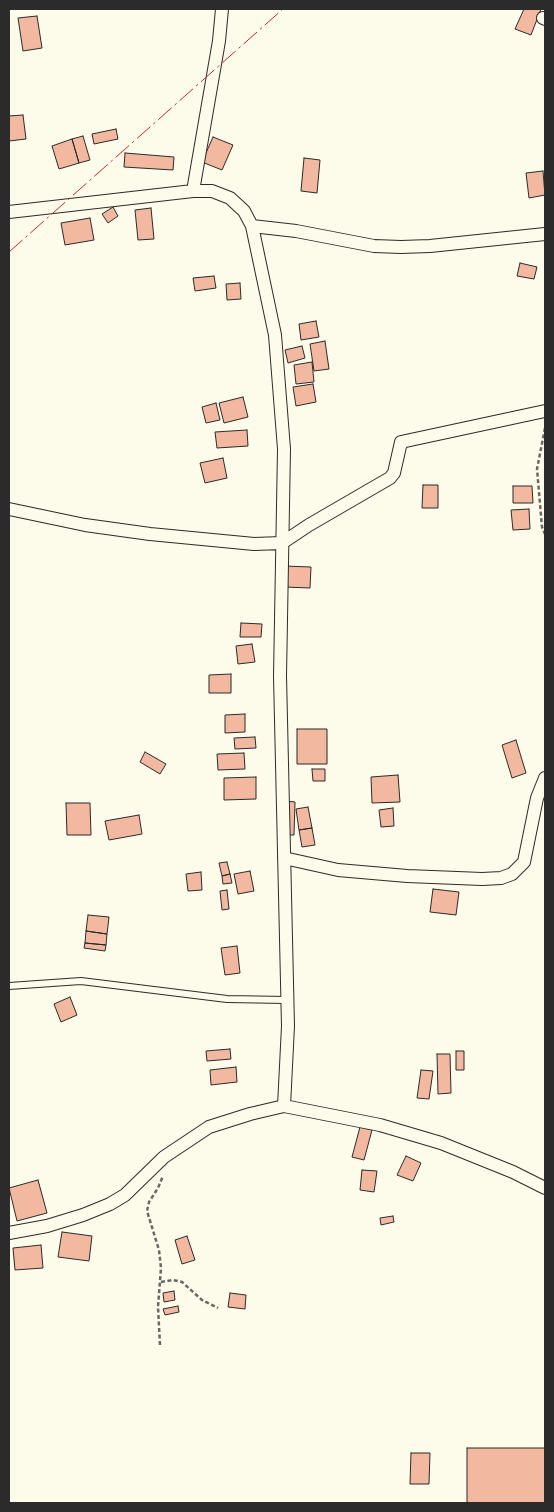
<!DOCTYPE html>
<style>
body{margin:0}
#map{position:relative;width:554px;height:1512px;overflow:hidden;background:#fdfbea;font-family:"PT Sans Narrow",sans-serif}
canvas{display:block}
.frame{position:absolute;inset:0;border:10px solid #2b2b2b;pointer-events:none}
</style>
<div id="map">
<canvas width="554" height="1512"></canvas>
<div class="frame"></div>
</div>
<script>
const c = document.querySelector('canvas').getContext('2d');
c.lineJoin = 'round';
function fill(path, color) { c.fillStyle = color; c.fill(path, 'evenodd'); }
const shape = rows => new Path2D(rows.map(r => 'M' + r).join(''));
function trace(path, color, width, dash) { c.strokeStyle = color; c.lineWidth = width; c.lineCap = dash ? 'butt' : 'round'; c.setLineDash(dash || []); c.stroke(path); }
const building = shape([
 [524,9,541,9,531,35,515,29,524,9],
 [37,16,42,48,23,51,18,18,37,16],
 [23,115,26,139,9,141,9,116,23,115],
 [116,129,118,139,94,144,92,134,116,129],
 [83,136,90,160,79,163,72,139,83,136],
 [213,137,233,145,222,170,202,162,213,137],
 [72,139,79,163,59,169,52,146,72,139],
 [125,153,174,157,173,170,124,167,125,153],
 [304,158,320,160,317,193,301,191,304,158],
 [543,171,545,195,529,198,526,173,543,171],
 [113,207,118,216,108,223,102,214,113,207],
 [151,208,154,239,138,240,135,210,151,208],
 [90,218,94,240,65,245,61,223,90,218],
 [520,263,537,267,534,279,517,276,520,263],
 [214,276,216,288,195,291,193,278,214,276],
 [240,283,241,299,227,300,226,284,240,283],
 [316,321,319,337,301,340,299,324,316,321],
 [325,341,329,369,314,371,310,344,325,341],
 [302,346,305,358,288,363,285,350,302,346],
 [312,362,314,382,296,384,294,365,312,362],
 [313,384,316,402,296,406,293,387,313,384],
 [243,397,248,417,224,423,219,403,243,397],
 [216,403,220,420,206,423,202,407,216,403],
 [247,430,248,446,217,448,215,432,247,430],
 [223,458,227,478,205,483,200,463,223,458],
 [423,485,438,485,438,508,422,508,423,485],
 [513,486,532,486,533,503,513,503,513,486],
 [529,509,530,529,513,530,511,510,529,509],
 [285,566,311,567,310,588,284,587,285,566],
 [241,623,262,624,261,637,240,637,241,623],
 [252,644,255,662,238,664,236,646,252,644],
 [231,674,231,693,209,693,209,675,231,674],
 [245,714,245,732,225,733,225,715,245,714],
 [297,729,327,729,327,764,297,764,297,729],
 [255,737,256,748,235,749,234,738,255,737],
 [516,740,526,773,512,778,502,745,516,740],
 [145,752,166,764,160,774,140,762,145,752],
 [244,753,245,769,218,770,217,754,244,753],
 [312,769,325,769,325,781,313,781,312,769],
 [398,775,400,802,372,803,371,777,398,775],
 [256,777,256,799,224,800,224,778,256,777],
 [285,801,295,802,294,835,284,835,285,801],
 [66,803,90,803,91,835,67,835,66,803],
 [308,807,312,828,299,830,296,809,308,807],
 [393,808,394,826,381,827,379,810,393,808],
 [139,815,142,834,109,840,105,821,139,815],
 [312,828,315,845,302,847,299,830,312,828],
 [227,862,230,874,222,876,219,863,227,862],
 [250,871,254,891,238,894,234,874,250,871],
 [201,872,202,890,188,891,186,874,201,872],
 [230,874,232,883,223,884,222,876,230,874],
 [433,889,459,892,456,915,430,912,433,889],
 [227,890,229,909,222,910,220,891,227,890],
 [88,915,109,917,107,934,86,931,88,915],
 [86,931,107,934,106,945,85,943,86,931],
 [85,943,106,945,105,951,84,948,85,943],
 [237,946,240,973,225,975,221,948,237,946],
 [70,997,77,1015,61,1022,54,1004,70,997],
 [230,1049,231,1059,207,1061,206,1051,230,1049],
 [456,1051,464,1051,464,1070,456,1070,456,1051],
 [437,1054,450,1054,451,1093,438,1094,437,1054],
 [236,1067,237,1082,211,1085,210,1070,236,1067],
 [421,1070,433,1071,429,1099,417,1098,421,1070],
 [360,1127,372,1130,364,1160,352,1157,360,1127],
 [406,1156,421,1163,413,1181,397,1175,406,1156],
 [362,1170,377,1171,374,1192,360,1190,362,1170],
 [38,1180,47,1213,17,1221,9,1188,38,1180],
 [393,1216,394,1222,381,1225,380,1218,393,1216],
 [62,1232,92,1236,89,1261,58,1257,62,1232],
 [187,1236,195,1260,182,1264,175,1240,187,1236],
 [41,1245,43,1268,15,1270,13,1248,41,1245],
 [174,1291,175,1300,164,1302,163,1293,174,1291],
 [230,1293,246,1295,245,1309,228,1307,230,1293],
 [178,1306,179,1312,165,1315,163,1309,178,1306],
 [467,1448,545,1448,545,1503,467,1503,467,1448],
 [411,1453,430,1453,429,1484,410,1484,411,1453]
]);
fill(building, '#f2b8a0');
trace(building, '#2b2b2b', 1);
const lane = shape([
 [9,986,81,981,227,999,287,1000]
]);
const street = shape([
 [543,18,545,19],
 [193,191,219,41,222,9],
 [9,212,193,191,212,191,230,198,244,211,252,226,275,335,284,449,280,676,288,1026,284,1106,380,1125,441,1143,513,1172,545,1188],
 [252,226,296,231,374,246,401,247,430,246,545,234],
 [9,509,85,525,150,534,254,544,282,543,309,525,390,478,394,473,401,442,545,411],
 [284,858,338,870,407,876,482,879,501,878,512,874,524,862,537,798,545,778],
 [9,1233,47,1226,83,1215,110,1204,125,1195,164,1157,209,1127,250,1114,284,1106]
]);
trace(lane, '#2b2b2b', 8);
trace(street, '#2b2b2b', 14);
trace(shape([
 [545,428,537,469,542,527,545,534],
 [161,1282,173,1280,182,1282,202,1300,218,1308],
 [160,1345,158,1307,161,1268,159,1250,147,1211,149,1202,158,1188,163,1176]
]), '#6a6964', 2.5, [4, 2.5]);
trace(lane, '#fdfbea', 6);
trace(street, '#fdfbea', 12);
trace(shape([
 [9,252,283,9]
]), '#c62828', 1, [18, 4, 2.5, 4]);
</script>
